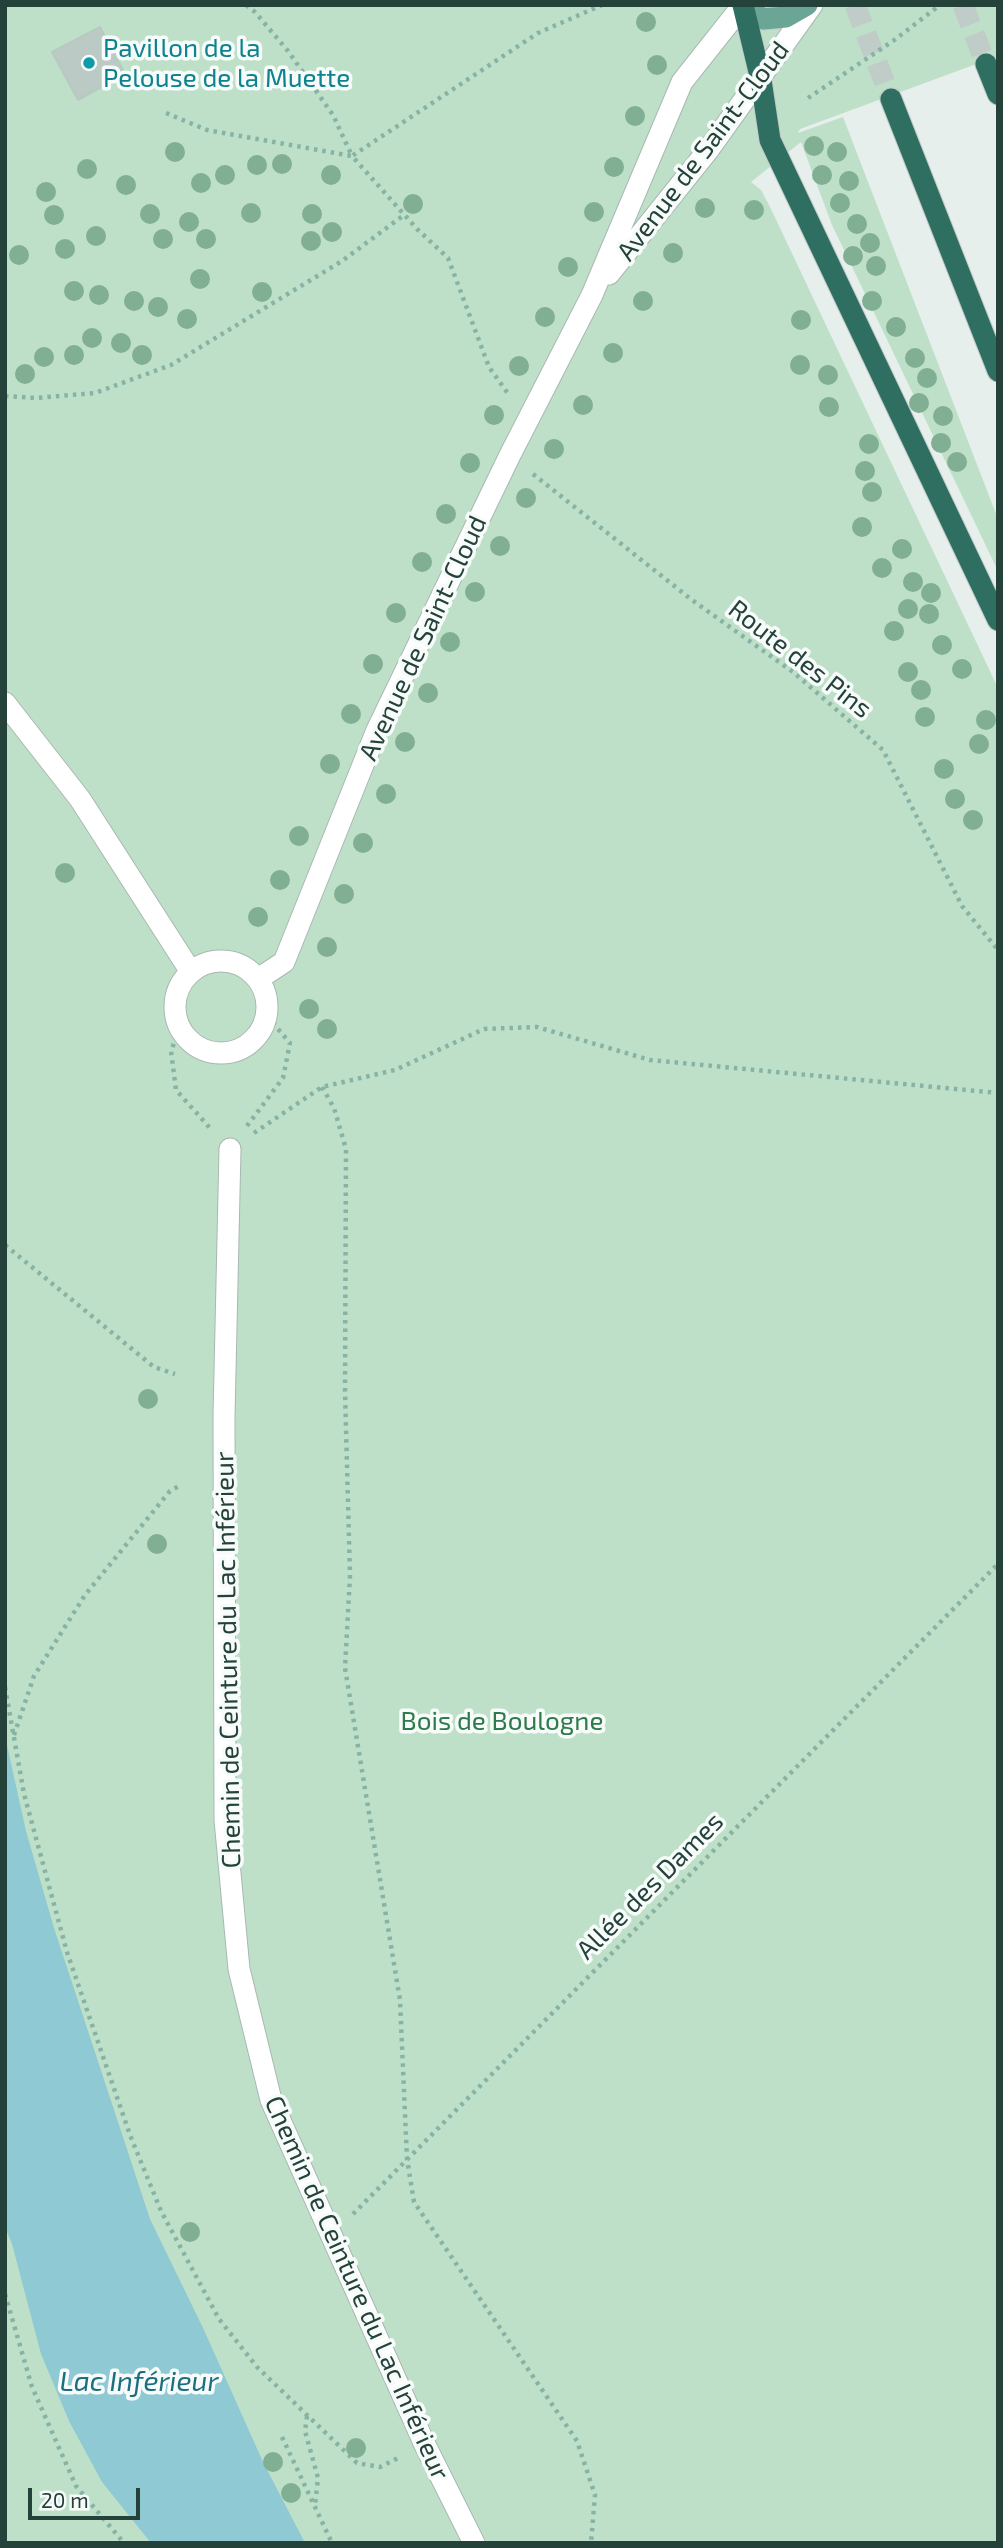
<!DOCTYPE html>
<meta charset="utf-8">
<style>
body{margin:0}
#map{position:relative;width:1003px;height:2548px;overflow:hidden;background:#e6efeb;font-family:"Exo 2",sans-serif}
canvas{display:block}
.frame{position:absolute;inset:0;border:7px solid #24423a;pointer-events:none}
.scale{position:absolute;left:28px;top:2488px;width:112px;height:32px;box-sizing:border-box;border:4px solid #24423a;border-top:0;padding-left:9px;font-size:21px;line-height:24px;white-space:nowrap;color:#24423a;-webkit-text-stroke:5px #f7fbf9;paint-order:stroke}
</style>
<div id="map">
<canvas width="1003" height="2548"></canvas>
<div class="frame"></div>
<div class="scale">20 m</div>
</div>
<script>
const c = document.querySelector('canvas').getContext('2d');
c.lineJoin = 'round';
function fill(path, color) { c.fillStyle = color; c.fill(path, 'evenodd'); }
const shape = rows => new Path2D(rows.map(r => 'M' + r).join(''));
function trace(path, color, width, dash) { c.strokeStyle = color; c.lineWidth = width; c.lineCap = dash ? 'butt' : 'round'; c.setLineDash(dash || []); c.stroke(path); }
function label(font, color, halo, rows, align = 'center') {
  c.font = font + ' "Exo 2",sans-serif'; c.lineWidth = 7; c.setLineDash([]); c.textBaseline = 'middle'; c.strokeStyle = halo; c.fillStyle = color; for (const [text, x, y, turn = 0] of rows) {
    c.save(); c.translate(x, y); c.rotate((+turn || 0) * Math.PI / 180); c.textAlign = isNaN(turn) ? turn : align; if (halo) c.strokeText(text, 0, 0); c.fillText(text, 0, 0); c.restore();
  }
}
fill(shape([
 [5,5,998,5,998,56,800,129,798,133,843,117,998,519,998,571,832,225,801,142,751,182,761,190,770,207,998,688,998,2543,5,2543]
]), '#bfe0c8');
fill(shape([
 [5,1736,26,1831,54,1928,150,2219,204,2330,263,2462,305,2543,151,2543,102,2482,69,2421,41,2354,12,2244,5,2227]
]), '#8ec9d4');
const building = shape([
 [100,27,125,74,78,100,52,52,100,27]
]);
fill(building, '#bbcac4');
trace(building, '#b8c9c2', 2);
trace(shape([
 [855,5,891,99],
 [963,5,986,64]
]), '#bfccc8', 21, [21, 10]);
const minor = shape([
 [609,274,709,149,812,5],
 [5,703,80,799,191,972],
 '175 1007a46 46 0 1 1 92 0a46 46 0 1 1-92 0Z',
 [258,979,284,962,377,730,510,455,592,295,682,82,743,5],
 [230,1149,224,1416,225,1820,239,1969,271,2100,425,2445,474,2543]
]);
const major = shape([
 [743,5,763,19,786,17,807,5]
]);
const highway = shape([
 [743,5,761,80,770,140,998,620],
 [986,64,998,94],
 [891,99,998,371]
]);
trace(minor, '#a8b8b2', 23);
trace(major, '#c2cac8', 23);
trace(highway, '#c2cac8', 23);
trace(shape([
 [246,5,255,12,288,51,333,115,352,156,538,33,602,5],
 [808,98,893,41,940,5],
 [166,113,207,130,352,156,417,229,448,258,489,367,509,395],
 [5,396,36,398,95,393,171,365,342,261,404,215],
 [533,474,692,600,793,672,883,750,962,906,998,950],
 [180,1028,171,1051,176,1090,210,1128],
 [322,1087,334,1108,346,1149,345,1391,350,1576,345,1668,400,2000,407,2159,414,2202,577,2441,595,2495,591,2543],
 [247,1126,283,1078,290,1043,267,1016],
 [254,1133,322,1087,395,1070,484,1029,537,1027,650,1060,998,1093],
 [5,1245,154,1367,175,1374],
 [5,1687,24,1794,67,1952,130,2135,161,2211,219,2319,257,2367,357,2463,380,2467,400,2457],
 [14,1735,34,1676,85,1595,170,1491,181,1485],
 [353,2214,998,1564],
 [5,2294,32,2387,76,2486,124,2543],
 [307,2416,305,2431,318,2478,315,2506],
 [282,2437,332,2543]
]), '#86b3a5', 4.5, [3.5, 5]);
trace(minor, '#fff', 21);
trace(major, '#6aa596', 21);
trace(highway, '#2f6f62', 21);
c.fillStyle = '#80af93';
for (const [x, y] of [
 [646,22],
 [657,65],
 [635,116],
 [814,146],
 [175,152],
 [837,152],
 [282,164],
 [257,165],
 [614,167],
 [87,169],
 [225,175],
 [331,175],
 [822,175],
 [849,181],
 [201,183],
 [126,185],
 [46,192],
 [840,203],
 [413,204],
 [705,208],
 [754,210],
 [594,212],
 [251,213],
 [150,214],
 [312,214],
 [54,215],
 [189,222],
 [857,224],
 [332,232],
 [96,236],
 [163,239],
 [206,239],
 [311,241],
 [870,243],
 [65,249],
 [673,253],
 [19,255],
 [853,256],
 [876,266],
 [568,267],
 [200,279],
 [74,291],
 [262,292],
 [99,295],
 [134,301],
 [643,301],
 [872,301],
 [158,307],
 [545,317],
 [187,319],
 [801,320],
 [896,327],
 [92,338],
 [121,343],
 [613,353],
 [74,355],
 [142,355],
 [44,357],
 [915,358],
 [800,365],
 [519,366],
 [25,374],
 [828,375],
 [927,378],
 [919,403],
 [583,405],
 [829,407],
 [494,415],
 [943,416],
 [941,443],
 [869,444],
 [554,449],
 [957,462],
 [470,463],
 [865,471],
 [872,492],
 [526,498],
 [446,514],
 [862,527],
 [500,546],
 [902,549],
 [422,562],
 [882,568],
 [913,582],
 [475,592],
 [931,593],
 [908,609],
 [396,613],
 [929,614],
 [894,631],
 [450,642],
 [942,645],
 [373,664],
 [962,669],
 [908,672],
 [921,690],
 [428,693],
 [351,714],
 [925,717],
 [986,720],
 [405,742],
 [979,744],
 [330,764],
 [944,769],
 [386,794],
 [955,799],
 [973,820],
 [299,836],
 [363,843],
 [65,873],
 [280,880],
 [344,894],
 [258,917],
 [327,947],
 [309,1009],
 [327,1029],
 [148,1399],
 [157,1544],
 [190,2232],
 [356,2448],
 [273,2462],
 [291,2493]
]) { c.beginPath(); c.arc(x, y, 10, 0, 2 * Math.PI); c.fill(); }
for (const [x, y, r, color] of [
 [89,63,7,"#0f9aa8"]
]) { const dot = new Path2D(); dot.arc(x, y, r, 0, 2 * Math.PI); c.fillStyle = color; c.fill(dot); trace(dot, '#f7fbf9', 2.5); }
label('26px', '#0d838f', '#f7fbf9', [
 ["Pavillon de la",103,48],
 ["Pelouse de la Muette",103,78]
], 'left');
label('26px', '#24423a', '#f7fbf9', [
 ["Avenue de Saint-Cloud",703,151,-53],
 ["Avenue de Saint-Cloud",423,638,-65],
 ["Route des Pins",800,659,38],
 ["Chemin de Ceinture du Lac Inférieur",228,1660,-91],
 ["Allée des Dames",650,1886,-45],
 ["Chemin de Ceinture du Lac Inférieur",357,2288,66]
]);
label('26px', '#2d7a4b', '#f7fbf9', [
 ["Bois de Boulogne",502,1721]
]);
label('italic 28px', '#1c6f80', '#f7fbf9', [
 ["Lac Inférieur",139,2382]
]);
</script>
